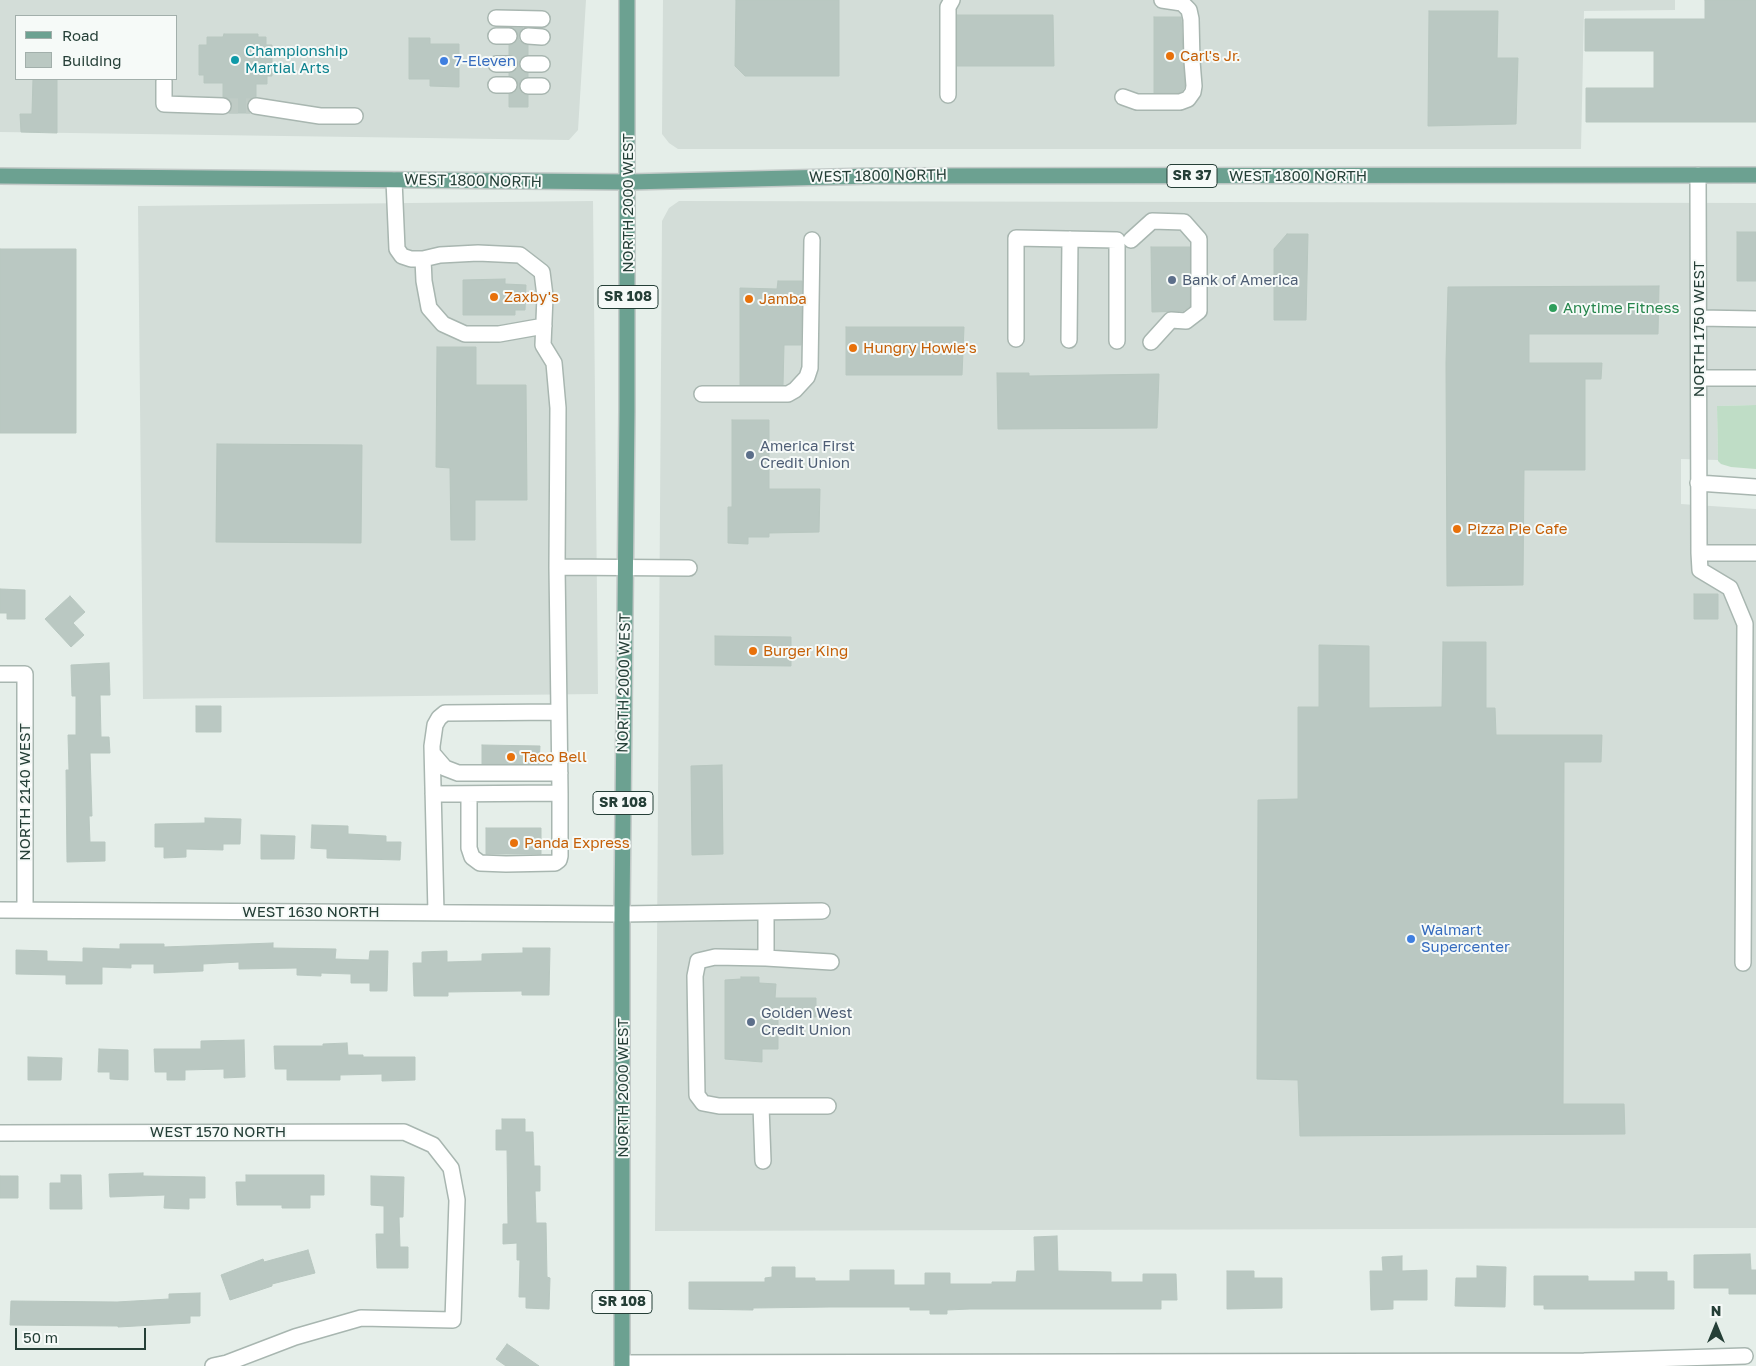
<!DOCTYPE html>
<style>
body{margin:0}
#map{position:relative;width:1756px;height:1366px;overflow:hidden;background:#e5eee9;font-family:"Golos Text",sans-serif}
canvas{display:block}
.legend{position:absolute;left:15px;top:15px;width:162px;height:65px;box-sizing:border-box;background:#f6faf8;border:1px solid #a2afab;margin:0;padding:6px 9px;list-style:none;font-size:15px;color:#253f37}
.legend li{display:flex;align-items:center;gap:10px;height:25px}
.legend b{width:25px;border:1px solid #a2afab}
.north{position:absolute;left:1691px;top:1301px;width:50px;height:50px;-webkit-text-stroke:4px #f6faf8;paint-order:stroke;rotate:0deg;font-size:14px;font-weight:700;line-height:20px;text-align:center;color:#253f37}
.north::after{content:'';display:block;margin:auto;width:18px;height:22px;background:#253f37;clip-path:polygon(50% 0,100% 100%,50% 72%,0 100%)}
.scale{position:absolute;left:15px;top:1328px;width:131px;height:22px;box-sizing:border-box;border:2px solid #253f37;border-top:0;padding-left:6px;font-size:15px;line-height:18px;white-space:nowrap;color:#253f37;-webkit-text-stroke:4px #f6faf8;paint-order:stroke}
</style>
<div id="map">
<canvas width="1756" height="1366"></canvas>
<ul class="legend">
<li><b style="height:6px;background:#6ca191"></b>Road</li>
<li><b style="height:14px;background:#bac8c2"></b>Building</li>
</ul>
<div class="north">N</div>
<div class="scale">50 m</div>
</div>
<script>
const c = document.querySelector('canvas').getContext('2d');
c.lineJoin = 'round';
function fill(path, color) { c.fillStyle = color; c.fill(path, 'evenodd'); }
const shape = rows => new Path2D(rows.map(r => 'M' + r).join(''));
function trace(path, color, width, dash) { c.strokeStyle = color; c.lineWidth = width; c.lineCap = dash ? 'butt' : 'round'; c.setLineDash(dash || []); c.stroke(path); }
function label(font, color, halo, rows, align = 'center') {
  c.font = font + ' "Golos Text",sans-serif'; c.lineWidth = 4; c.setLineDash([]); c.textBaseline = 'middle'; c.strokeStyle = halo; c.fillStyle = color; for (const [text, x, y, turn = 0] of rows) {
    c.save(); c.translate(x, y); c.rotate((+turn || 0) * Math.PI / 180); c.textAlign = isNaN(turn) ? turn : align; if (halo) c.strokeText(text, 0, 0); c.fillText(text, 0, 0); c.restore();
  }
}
fill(shape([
 [0,0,586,0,578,130,569,140,0,132],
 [16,16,176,16,176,79,16,79],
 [663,0,1675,0,1675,10,1584,11,1581,149,678,149,669,143,662,134],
 [593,201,598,694,143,699,138,206],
 [679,201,1756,203,1756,405,1717,406,1718,460,1681,459,1681,504,1756,509,1756,1228,655,1231,662,221,669,208]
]), '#d3ddd8');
fill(shape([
 [1756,405,1756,469,1731,467,1721,464,1718,461,1717,406]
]), '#bfddc6');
const building = shape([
 [736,0,839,0,839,76,745,76,735,66,736,0],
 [1705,0,1756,0,1756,122,1586,122,1586,88,1654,88,1654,51,1585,51,1585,19,1705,19,1705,0],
 [1429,11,1498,11,1497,58,1518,58,1516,124,1428,126,1429,11],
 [957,15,1053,15,1054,66,957,66,957,15],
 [1154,17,1181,17,1185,86,1182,91,1178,93,1154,93,1154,17],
 [513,28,523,28,519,35,519,40,523,44,528,45,528,55,520,59,519,64,523,72,528,73,528,77,520,81,519,86,523,94,528,95,528,107,509,107,509,94,514,93,518,85,517,80,509,76,509,73,517,69,518,64,517,59,509,55,509,45,514,44,518,36,517,32,513,28],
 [224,34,258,34,258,37,266,37,266,45,272,45,272,76,267,76,267,84,256,84,256,97,249,100,247,104,247,109,250,113,229,113,232,106,228,98,223,97,223,83,204,83,204,75,199,75,199,45,207,45,207,37,223,37,224,34],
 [409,38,430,38,430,44,459,44,459,87,430,86,430,79,409,79,409,38],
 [33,79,57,79,57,133,21,132,20,114,32,114,33,79],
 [1737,232,1756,232,1756,281,1737,281,1737,232],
 [1287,234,1308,234,1306,320,1274,320,1274,249,1287,234],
 [1151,247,1190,247,1190,306,1183,311,1152,312,1151,247],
 [0,249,76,249,76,433,0,433,0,249],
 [505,279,505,284,526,285,525,310,515,310,515,315,463,315,463,280,505,279],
 [778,281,802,281,801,345,784,345,783,385,740,385,740,288,777,289,778,281],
 [1659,286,1658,334,1529,334,1529,363,1602,363,1601,379,1585,379,1585,470,1524,470,1523,585,1447,586,1446,363,1448,287,1659,286],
 [846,327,964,327,962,375,846,375,846,327],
 [437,347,476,347,476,385,526,385,527,500,475,500,475,540,451,540,450,468,436,467,437,347],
 [997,373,1029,373,1029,376,1159,374,1157,428,998,429,997,373],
 [732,420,769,420,769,489,820,489,819,532,769,533,769,537,748,537,748,544,728,543,728,507,732,507,732,420],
 [217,444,362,445,361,543,216,542,217,444],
 [0,589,25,590,25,619,7,619,7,613,0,613,0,589],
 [1694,594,1718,594,1718,619,1694,619,1694,594],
 [70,596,85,612,73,623,84,635,71,647,45,619,70,596],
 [715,636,791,637,791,666,715,665,715,636],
 [1443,642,1486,642,1486,708,1495,708,1496,735,1602,735,1601,762,1564,762,1563,1104,1624,1104,1625,1134,1300,1136,1298,1080,1257,1079,1258,800,1298,799,1298,707,1319,707,1319,645,1369,646,1369,708,1442,707,1443,642],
 [109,663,110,695,100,695,101,737,109,737,110,753,90,753,92,816,89,816,90,842,105,842,105,861,67,862,66,770,69,770,68,735,76,735,76,696,72,696,71,665,109,663],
 [196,706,221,706,221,732,196,732,196,706],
 [482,745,540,746,539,764,482,764,482,745],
 [722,765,723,854,692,855,691,766,722,765],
 [205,818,241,819,240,844,223,844,223,850,186,849,186,857,164,858,164,847,155,847,155,824,205,823,205,818],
 [312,825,348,826,348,834,386,836,386,842,401,842,400,860,327,858,327,849,311,848,312,825],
 [486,828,541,828,541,854,486,854,486,828],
 [261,835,295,836,294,859,261,859,261,835],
 [273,943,273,948,336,949,335,959,369,960,370,951,388,951,387,991,370,991,370,983,351,983,351,974,321,973,321,976,297,975,297,968,239,969,239,962,203,964,203,971,154,973,154,964,131,964,131,968,102,967,102,984,66,984,66,975,16,974,16,950,47,951,47,961,83,962,83,948,120,949,120,944,164,944,164,947,273,943],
 [523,948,550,948,549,995,522,995,522,991,448,992,448,996,414,996,413,963,422,963,422,952,447,951,447,962,482,961,482,954,523,953,523,948],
 [741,977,759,977,759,983,776,984,775,998,816,998,816,1017,778,1016,778,1049,762,1049,762,1062,725,1059,725,980,741,979,741,977],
 [244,1040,245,1077,224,1078,224,1069,185,1070,185,1080,167,1080,167,1072,155,1072,154,1049,201,1049,201,1041,244,1040],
 [347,1043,348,1055,363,1055,363,1057,415,1057,415,1080,382,1081,382,1074,340,1075,340,1080,287,1080,287,1069,275,1069,274,1046,323,1046,323,1044,347,1043],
 [99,1049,128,1050,128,1080,110,1079,110,1072,98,1072,99,1049],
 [28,1057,62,1058,61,1080,28,1080,28,1057],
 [502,1119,525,1119,525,1132,533,1132,534,1166,540,1166,540,1191,535,1191,536,1223,546,1223,547,1277,550,1278,549,1309,526,1308,526,1297,519,1297,520,1260,517,1260,517,1243,503,1244,503,1224,508,1224,507,1150,496,1150,496,1130,502,1130,502,1119],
 [143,1173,143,1176,205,1177,205,1198,189,1198,189,1209,164,1208,165,1195,110,1197,109,1174,143,1173],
 [61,1175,81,1175,82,1209,50,1209,50,1183,61,1183,61,1175],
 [246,1175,324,1175,324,1195,310,1195,310,1208,282,1208,282,1205,237,1205,236,1182,246,1182,246,1175],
 [0,1176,18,1176,18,1198,0,1198,0,1176],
 [371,1176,404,1177,403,1217,399,1217,400,1247,408,1247,408,1268,377,1268,376,1234,384,1234,384,1206,371,1205,371,1176],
 [1057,1236,1058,1271,1111,1272,1111,1282,1143,1282,1143,1274,1176,1274,1177,1300,1161,1300,1161,1309,970,1309,947,1310,947,1314,930,1314,930,1310,910,1310,910,1307,830,1307,753,1308,753,1310,689,1309,689,1282,765,1282,765,1278,772,1277,772,1267,795,1267,795,1278,815,1278,815,1281,850,1281,850,1270,894,1270,894,1285,925,1285,925,1273,950,1273,950,1284,992,1284,992,1282,1016,1282,1017,1271,1035,1271,1034,1237,1057,1236],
 [308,1250,315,1273,272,1284,272,1286,230,1300,221,1275,263,1259,264,1262,308,1250],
 [1750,1254,1751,1270,1756,1270,1756,1294,1729,1294,1729,1288,1694,1288,1694,1255,1750,1254],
 [1402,1256,1402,1271,1427,1270,1427,1300,1393,1300,1393,1309,1371,1310,1370,1271,1383,1271,1382,1257,1402,1256],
 [1477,1266,1506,1267,1505,1307,1455,1306,1456,1278,1477,1278,1477,1266],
 [1227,1271,1254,1271,1254,1278,1282,1278,1282,1308,1227,1309,1227,1271],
 [1635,1272,1667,1272,1667,1281,1674,1281,1674,1309,1544,1309,1544,1305,1534,1305,1534,1276,1588,1276,1588,1281,1635,1281,1635,1272],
 [200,1293,200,1316,190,1316,190,1323,118,1327,118,1326,10,1325,11,1301,117,1302,169,1299,169,1294,200,1293],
 [507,1344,539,1366,506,1366,496,1359,507,1344]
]);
fill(building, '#bac8c2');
trace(building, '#b8c7c0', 1);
trace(shape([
 [223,106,256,106]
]), '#bfcbc5', 15, [15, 8]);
const minor = shape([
 [496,18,542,19],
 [496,36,509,36],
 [528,36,542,37],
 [496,64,509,64],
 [528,64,542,64],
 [164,81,164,104,223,106],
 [496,85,509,85],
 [528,86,542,86],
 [948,95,948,7,952,0],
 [1123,97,1137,102,1180,102,1188,99,1193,92,1194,86,1192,61,1191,19,1189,10,1182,3,1162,0],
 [256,106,320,116,355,116],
 [1698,175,1699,553,1756,553],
 [394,180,397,249,402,256,411,259,423,259,440,255,478,253,520,255,542,272,545,296,543,345,554,363,558,408,557,567,559,712,445,713,439,718,435,725,432,746,436,913],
 [1131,240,1152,221,1184,222,1199,239,1199,311,1186,321,1171,320,1151,342],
 [423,259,424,281,429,308,443,324,465,334,499,334,544,326],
 [1699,318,1756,319],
 [1016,339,1016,238,1117,240,1117,341],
 [1069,340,1070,239],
 [1700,378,1756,378],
 [702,394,788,394,795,390,807,377,810,368,812,240],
 [1698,483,1756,487],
 [1699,553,1700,570,1730,588,1745,624,1743,963],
 [557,567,689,568],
 [0,674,25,674,25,910],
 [433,754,445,768,458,773,560,773],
 [433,794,560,793,559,712],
 [469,794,469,848,472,857,480,863,506,864,555,863,559,860,560,856,560,793],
 [0,910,622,914,822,911],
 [766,912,766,958,715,957,698,961,695,976,697,1095,703,1103,719,1106,828,1106],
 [766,958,831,962],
 [761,1106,763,1161],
 [0,1133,404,1132,433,1145,451,1168,457,1200,453,1320,361,1318,295,1337,227,1363,213,1366],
 [622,1363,1584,1361,1745,1356]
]);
const major = shape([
 [0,176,629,182,873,176,1756,175],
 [622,1366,622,914,627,411,627,0]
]);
trace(minor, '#a8b6b0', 18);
trace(major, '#c2c9c7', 18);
trace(minor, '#fff', 15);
trace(major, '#6ca191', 15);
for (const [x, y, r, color] of [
 [1170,56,5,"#e8710a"],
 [235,60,5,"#0f9aa8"],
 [444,61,5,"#3f7fe0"],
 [1172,280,5,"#5c6f8a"],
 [494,297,5,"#e8710a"],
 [749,299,5,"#e8710a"],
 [1553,308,5,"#2e9e5b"],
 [853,348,5,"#e8710a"],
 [750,455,5,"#5c6f8a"],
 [1457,529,5,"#e8710a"],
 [753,651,5,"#e8710a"],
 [511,757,5,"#e8710a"],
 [514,843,5,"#e8710a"],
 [1411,939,5,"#3f7fe0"],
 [751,1022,5,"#5c6f8a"]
]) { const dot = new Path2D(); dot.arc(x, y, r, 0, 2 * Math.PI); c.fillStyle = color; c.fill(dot); trace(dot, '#f6faf8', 2); }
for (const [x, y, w] of [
 [1192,176,50],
 [628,297,60],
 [623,803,60],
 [622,1302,60]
]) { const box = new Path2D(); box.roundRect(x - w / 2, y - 11.5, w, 23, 4); c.fillStyle = '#f6faf8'; c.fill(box); trace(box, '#253f37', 1); }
label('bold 14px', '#253f37', null, [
 ["SR 37",1192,176],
 ["SR 108",628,297],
 ["SR 108",623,803],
 ["SR 108",622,1302]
]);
label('15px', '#0d838f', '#f6faf8', [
 ["Championship",245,51],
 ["Martial Arts",245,68]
], 'left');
label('15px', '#c56008', '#f6faf8', [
 ["Carl's Jr.",1180,56],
 ["Zaxby's",504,297],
 ["Jamba",759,299],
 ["Hungry Howie's",863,348],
 ["Pizza Pie Cafe",1467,529],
 ["Burger King",763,651],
 ["Taco Bell",521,757],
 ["Panda Express",524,843]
], 'left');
label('15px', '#366cbe', '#f6faf8', [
 ["7-Eleven",454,61],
 ["Walmart",1421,930],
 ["Supercenter",1421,947]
], 'left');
label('15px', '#253f37', '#f6faf8', [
 ["WEST 1800 NORTH",878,176,-1],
 ["WEST 1800 NORTH",1298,176],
 ["WEST 1800 NORTH",473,181,1],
 ["NORTH 2000 WEST",628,203,-90],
 ["NORTH 1750 WEST",1699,329,-90],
 ["NORTH 2000 WEST",624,683,-89],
 ["NORTH 2140 WEST",25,792,-90],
 ["WEST 1630 NORTH",311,912],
 ["NORTH 2000 WEST",623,1088,-90],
 ["WEST 1570 NORTH",218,1132]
]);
label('15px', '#4e5e75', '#f6faf8', [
 ["Bank of America",1182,280],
 ["America First",760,446],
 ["Credit Union",760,463],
 ["Golden West",761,1013],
 ["Credit Union",761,1030]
], 'left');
label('15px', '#27864d', '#f6faf8', [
 ["Anytime Fitness",1563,308]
], 'left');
</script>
